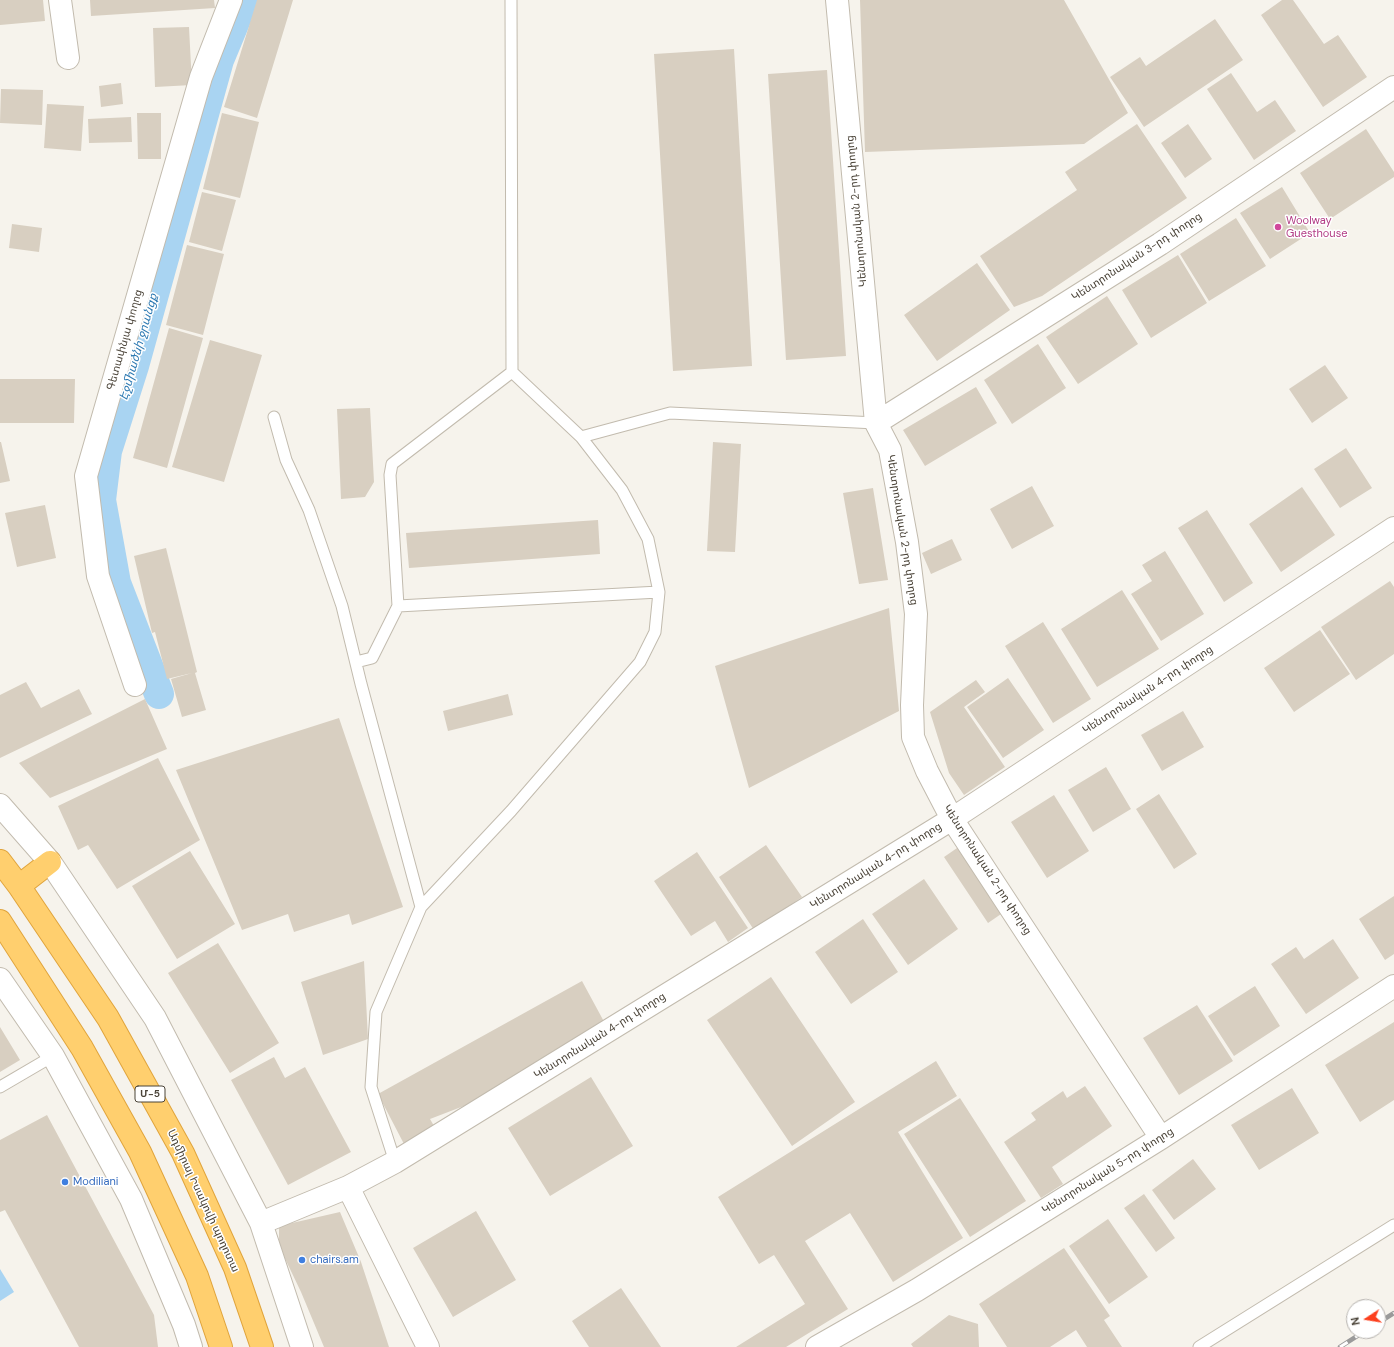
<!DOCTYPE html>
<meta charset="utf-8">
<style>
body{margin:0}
#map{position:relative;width:1394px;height:1347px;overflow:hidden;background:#f6f3ec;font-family:"DM Sans",sans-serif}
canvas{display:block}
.north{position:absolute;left:1346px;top:1299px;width:40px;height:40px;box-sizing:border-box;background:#fff;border:1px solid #b7b4b0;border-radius:50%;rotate:258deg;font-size:11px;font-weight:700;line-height:16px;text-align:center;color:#4b4439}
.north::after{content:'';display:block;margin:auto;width:14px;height:18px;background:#fc3f1d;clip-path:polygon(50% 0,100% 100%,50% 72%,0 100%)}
</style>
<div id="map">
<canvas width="1394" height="1347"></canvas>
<div class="north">N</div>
</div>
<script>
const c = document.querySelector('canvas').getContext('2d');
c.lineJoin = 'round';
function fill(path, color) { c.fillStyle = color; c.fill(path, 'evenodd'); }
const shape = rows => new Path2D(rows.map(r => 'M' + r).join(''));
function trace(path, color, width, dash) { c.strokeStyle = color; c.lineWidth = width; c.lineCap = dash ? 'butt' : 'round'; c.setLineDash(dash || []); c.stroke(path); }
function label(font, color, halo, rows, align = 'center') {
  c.font = font + ' "DM Sans","Noto Sans Armenian",sans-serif'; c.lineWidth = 3; c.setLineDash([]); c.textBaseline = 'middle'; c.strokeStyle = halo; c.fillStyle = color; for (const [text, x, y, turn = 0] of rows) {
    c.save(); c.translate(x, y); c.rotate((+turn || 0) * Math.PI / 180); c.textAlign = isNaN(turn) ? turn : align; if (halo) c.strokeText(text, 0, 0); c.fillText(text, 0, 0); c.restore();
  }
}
fill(shape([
 [0,1269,14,1292,0,1301]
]), '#a9d4f2');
trace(shape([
 [159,694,116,583,101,500,107,451,134,366,219,60,244,0]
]), '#a9d4f2', 30);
fill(shape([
 [0,0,43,0,45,21,0,25],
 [90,0,214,0,215,8,91,16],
 [257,0,293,0,257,118,224,107],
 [860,0,1064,0,1128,113,1084,144,865,152],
 [1282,0,1293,0,1324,44,1338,35,1367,77,1323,107,1261,15],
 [1215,19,1243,60,1144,127,1110,77,1140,57,1146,66],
 [189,27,192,85,155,87,153,28],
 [734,49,752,366,673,371,654,54],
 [827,70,846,356,786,360,768,74],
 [1231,73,1257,112,1275,100,1296,131,1254,160,1207,89],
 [121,83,123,104,101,107,99,86],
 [1,89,43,90,42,125,0,123],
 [47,104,84,106,81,151,44,148],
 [137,113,161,113,161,159,138,159],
 [222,113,259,122,240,198,203,189],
 [131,117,132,142,89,143,88,119],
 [1137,124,1187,198,1042,296,1014,307,980,256,1077,190,1065,172],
 [1188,124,1212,159,1185,178,1161,143],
 [1366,129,1394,172,1394,177,1330,219,1300,173],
 [1282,187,1310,233,1270,259,1240,213],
 [202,192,236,200,222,251,189,242],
 [1236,218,1266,266,1209,301,1180,254],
 [12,224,42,228,39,252,9,248],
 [187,245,224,254,203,335,166,325],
 [1178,255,1207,303,1151,338,1122,290],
 [977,263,1010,310,937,361,904,315],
 [1107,296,1138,344,1078,384,1046,337],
 [169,328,203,338,167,468,133,458],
 [210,340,262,355,224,482,172,467],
 [1038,344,1066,388,1012,424,984,380],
 [1325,365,1348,398,1312,423,1289,389],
 [0,379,75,379,74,423,0,423],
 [976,387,997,423,925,466,903,430],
 [370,408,374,482,365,497,341,499,337,409],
 [0,442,1,442,10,481,0,483],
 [713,442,741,444,735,552,707,551],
 [1346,448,1372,488,1340,508,1314,469],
 [1032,486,1054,526,1012,549,990,509],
 [1302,487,1335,535,1281,572,1249,524],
 [873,488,888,580,859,584,843,493],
 [45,505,56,558,17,567,5,513],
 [1207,510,1253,583,1224,602,1178,528],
 [598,520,600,554,409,568,406,533],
 [952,539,962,560,931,574,922,553],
 [166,548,197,672,195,673,206,710,182,717,171,679,192,673,167,679,155,632,152,633,134,556],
 [1165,551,1204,614,1161,641,1131,594,1152,581,1142,565],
 [1390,581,1394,587,1394,654,1356,680,1321,627],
 [1122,590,1159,649,1097,687,1061,629],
 [889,608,899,711,749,788,715,666],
 [1043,622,1091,699,1053,723,1005,646],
 [1320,630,1350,674,1294,712,1264,668],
 [1008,678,1044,730,1003,758,967,707],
 [976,680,985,692,964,707,1005,767,964,795,949,773,930,712],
 [26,682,41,708,79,689,92,714,0,758,0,695],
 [508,694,513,715,448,731,443,711],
 [145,699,167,749,50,798,19,763],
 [1183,711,1204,747,1162,771,1141,735],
 [339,718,403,907,352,925,349,914,294,932,288,914,242,930,176,770],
 [158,758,200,840,117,889,88,845,78,850,58,806],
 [1106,767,1131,809,1093,832,1068,790],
 [1159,794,1197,854,1174,869,1136,809],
 [1054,795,1089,851,1047,878,1011,822],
 [766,845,802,897,754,930,719,877],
 [960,846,1004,912,988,923,944,857],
 [190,851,235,924,177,959,132,886],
 [697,852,748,928,728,942,715,921,691,936,654,881],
 [924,879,958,929,908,965,872,914],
 [1394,896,1394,954,1385,960,1359,919],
 [863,919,898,972,851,1004,815,952],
 [1333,939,1359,978,1306,1014,1271,964,1296,947,1304,959],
 [218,943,279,1043,230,1073,168,973],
 [364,961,368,1039,323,1055,301,982],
 [771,977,855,1102,792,1146,707,1020],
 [582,981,608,1029,482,1099,430,1119,434,1126,404,1144,378,1094],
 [1255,986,1280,1026,1234,1056,1208,1016],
 [1197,1005,1233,1061,1179,1095,1143,1038],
 [1394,1022,1394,1100,1360,1122,1325,1065],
 [0,1027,20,1060,0,1072],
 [274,1057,285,1078,305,1067,351,1152,288,1185,231,1080],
 [936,1061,957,1096,898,1132,963,1238,893,1282,850,1213,805,1241,848,1309,786,1347,736,1347,805,1304,774,1255,759,1264,718,1197],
 [591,1077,633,1146,550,1196,508,1128],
 [1085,1086,1112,1126,1052,1167,1063,1184,1041,1198,1004,1142,1036,1120,1031,1113,1063,1091,1067,1098],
 [1292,1088,1319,1133,1259,1170,1231,1125],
 [960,1098,1026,1201,970,1237,904,1134],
 [47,1115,154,1315,158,1347,79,1347,5,1210,0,1212,0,1140],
 [1193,1159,1216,1189,1174,1220,1152,1190],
 [1144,1194,1175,1238,1156,1252,1124,1208],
 [476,1211,516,1280,453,1317,413,1248],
 [340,1212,361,1262,389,1347,324,1347,301,1292,279,1246,279,1226],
 [1108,1219,1148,1277,1109,1304,1069,1246],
 [1064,1248,1110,1316,1104,1320,1122,1347,1087,1347,1076,1330,1050,1347,1007,1347,979,1304],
 [621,1288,661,1347,589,1347,572,1321],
 [949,1315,978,1324,979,1347,913,1347,911,1344]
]), '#d8cfc1');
const lane = shape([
 [274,417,286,460,309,510,342,606,361,684,421,907],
 [581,437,670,413,876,423],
 [398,606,659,592],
 [356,662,372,658,398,606,390,475,392,464,512,372],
 [0,1087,53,1056],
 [395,1162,371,1087,376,1012,421,907,511,811,640,662,655,632,659,592,648,539,622,490,581,437,512,372,511,0],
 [1199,1347,1394,1225]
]);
const street = shape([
 [60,0,68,58],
 [837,0,876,423,890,450,907,542,916,614,912,705,913,737,927,771,952,819,1161,1138],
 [876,423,1160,244,1394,87],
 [135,685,98,576,86,476,201,77,231,0],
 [0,805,50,862,155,1018,261,1223,302,1347],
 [0,979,53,1056,131,1199,184,1325,191,1347],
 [348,1187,428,1347],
 [261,1223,348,1187,395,1162,952,819,1394,528],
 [817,1347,917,1290,1161,1138,1394,986]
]);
const highway = shape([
 [0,861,19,886,108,1018,183,1153,235,1268,262,1347],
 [19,886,50,862],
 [0,921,82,1048,140,1152,197,1276,221,1347]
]);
trace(lane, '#c2bbae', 13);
trace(street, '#c2bbae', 24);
trace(highway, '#e0a43c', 24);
trace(lane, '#fff', 11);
trace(street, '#fff', 22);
trace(highway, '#ffcf6e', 22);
const rail = shape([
 [1378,1323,1394,1313],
 [1340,1347,1365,1331]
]);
trace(rail, '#9a9a9a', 4.5);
trace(rail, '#fff', 3, [9]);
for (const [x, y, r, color] of [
 [1278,227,4,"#d1479c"],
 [65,1182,4,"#3f7fe0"],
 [302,1260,4,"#3f7fe0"]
]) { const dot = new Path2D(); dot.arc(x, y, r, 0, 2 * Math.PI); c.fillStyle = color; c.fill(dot); trace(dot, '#fff', 1.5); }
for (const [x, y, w] of [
 [150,1094,30]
]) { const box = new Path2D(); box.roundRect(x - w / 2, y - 8, w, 16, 3); c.fillStyle = '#fff'; c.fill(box); trace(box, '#4b4439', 1); }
label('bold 10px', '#4b4439', null, [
 ["Մ-5",150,1094]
]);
label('11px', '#4b4439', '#fff', [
 ["Կենտրոնական 2-րդ փողոց",857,211,-95],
 ["Կենտրոնական 3-րդ փողոց",1137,257,-33],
 ["Գետափնյա փողոց",125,340,-74],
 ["Կենտրոնական 2-րդ փողոց",902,530,81],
 ["Կենտրոնական 4-րդ փողոց",1148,690,-33],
 ["Կենտրոնական 4-րդ փողոց",876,866,-32],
 ["Կենտրոնական 2-րդ փողոց",987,870,57],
 ["Կենտրոնական 4-րդ փողոց",600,1036,-32],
 ["Կենտրոնական 5-րդ փողոց",1108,1171,-32],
 ["Ադմիրալ Իսակովի պողոտա",203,1201,65]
]);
label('11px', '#b23c85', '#fff', [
 ["Woolway",1286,221],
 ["Guesthouse",1286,234]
], 'left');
label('11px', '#366cbe', '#fff', [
 ["Modiliani",73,1182],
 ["chairs.am",310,1260]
], 'left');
label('italic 12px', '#2e7ab2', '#fff', [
 ["Էջմիածնի ջրանցք",139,347,-74]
]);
</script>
